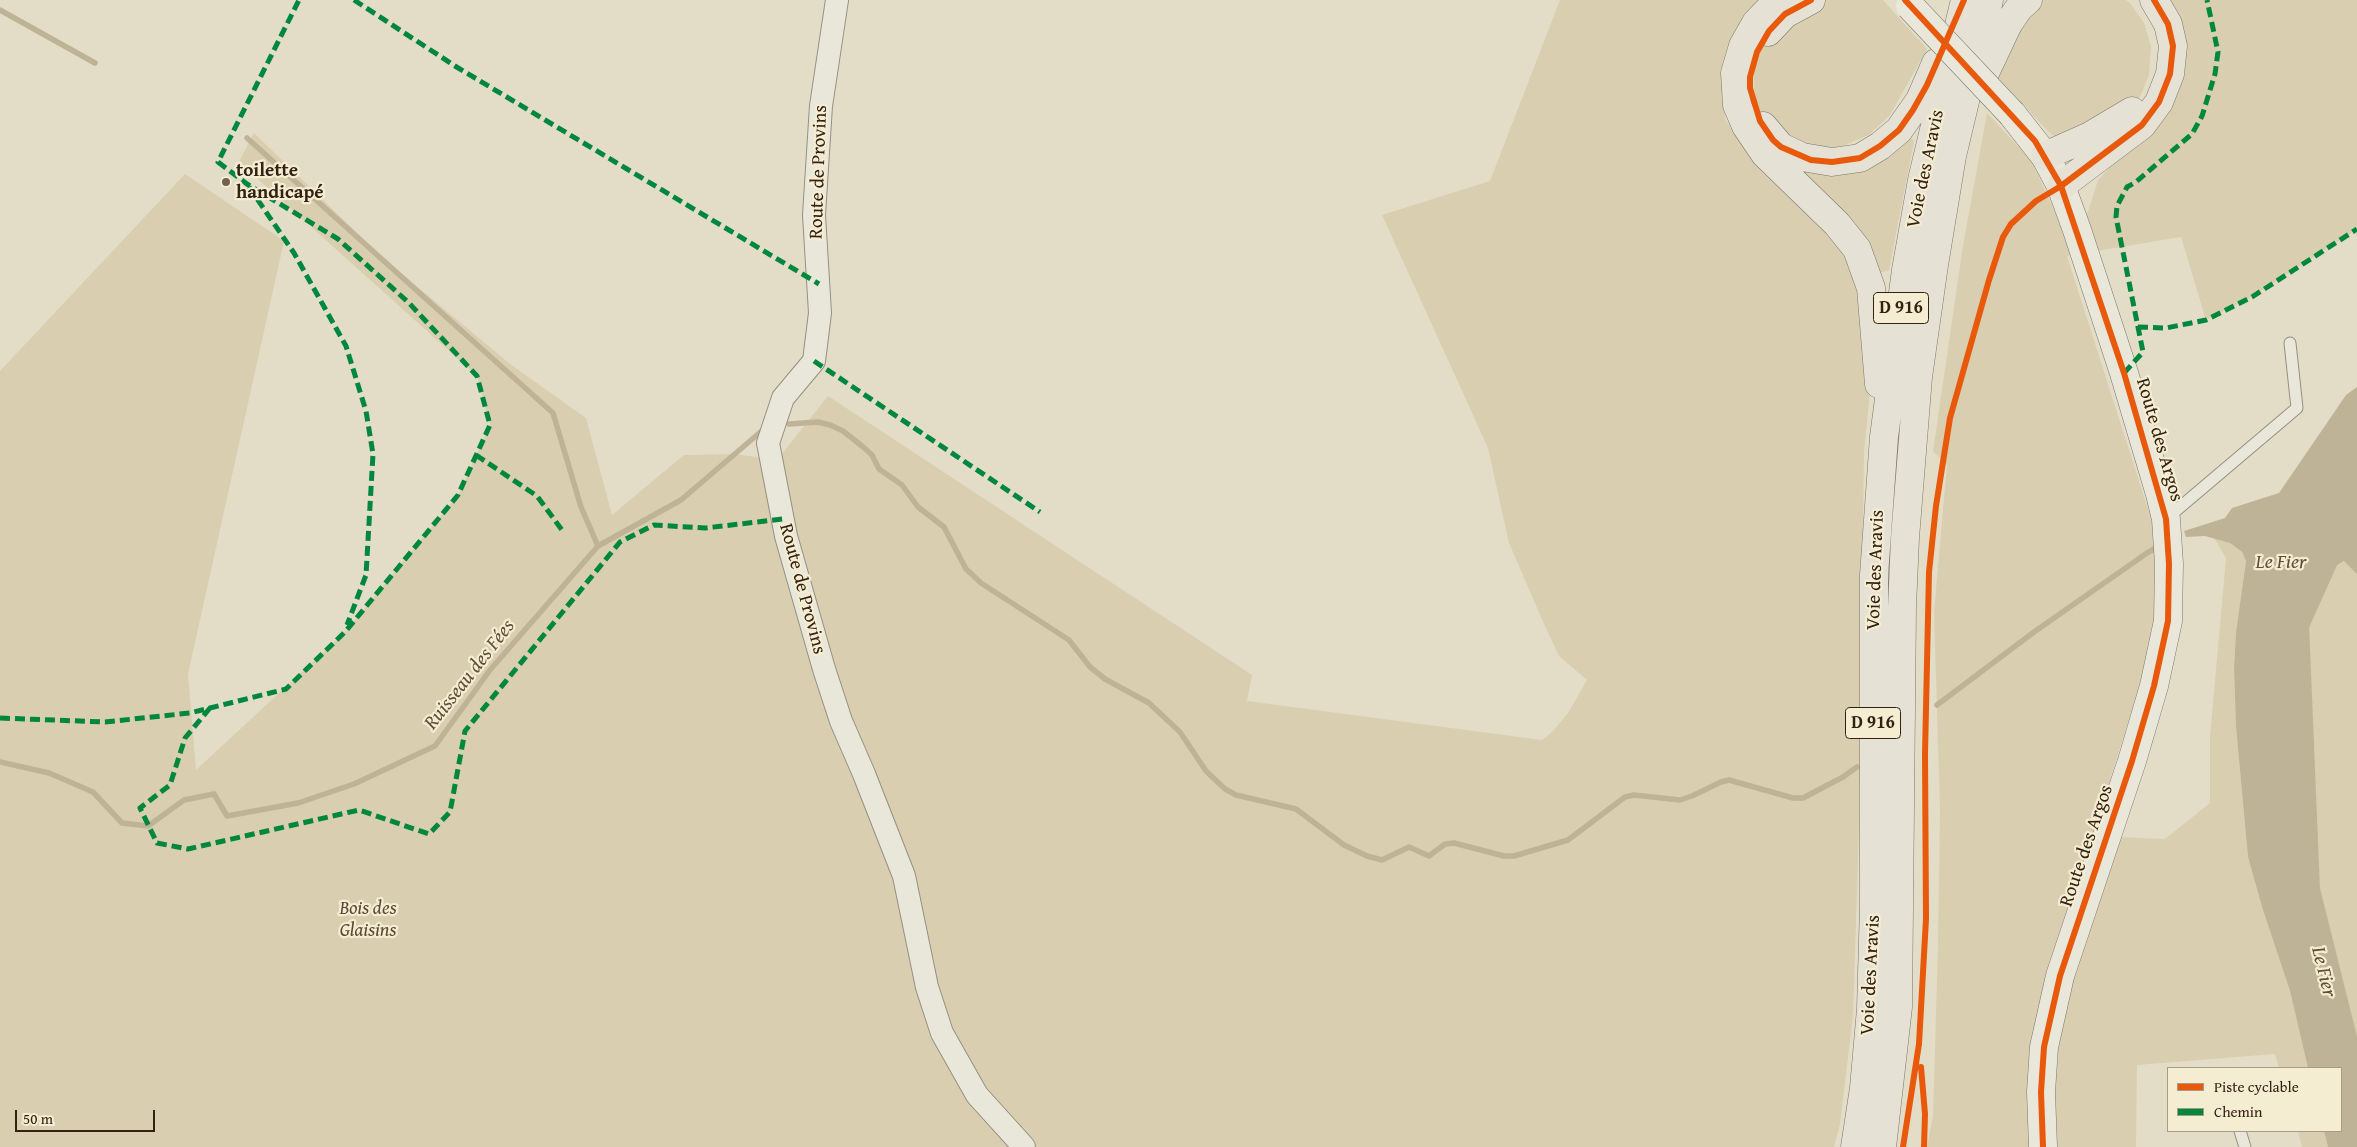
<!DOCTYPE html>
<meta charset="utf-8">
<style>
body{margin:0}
#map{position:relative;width:2357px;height:1147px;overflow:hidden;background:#e3ddc7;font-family:"Gentium Book Plus",serif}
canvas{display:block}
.legend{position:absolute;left:2167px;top:1067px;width:175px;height:65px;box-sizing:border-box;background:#f5edd2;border:1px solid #a79b86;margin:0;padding:6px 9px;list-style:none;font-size:15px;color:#332114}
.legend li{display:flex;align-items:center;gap:10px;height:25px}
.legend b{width:25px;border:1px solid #a79b86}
.scale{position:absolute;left:15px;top:1110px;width:140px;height:22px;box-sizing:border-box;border:2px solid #332114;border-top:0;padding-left:6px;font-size:15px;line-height:18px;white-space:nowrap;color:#332114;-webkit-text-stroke:4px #f5edd2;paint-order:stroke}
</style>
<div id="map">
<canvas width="2357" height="1147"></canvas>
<ul class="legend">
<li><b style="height:6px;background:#e8590c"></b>Piste cyclable</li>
<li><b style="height:6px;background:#00873e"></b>Chemin</li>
</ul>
<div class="scale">50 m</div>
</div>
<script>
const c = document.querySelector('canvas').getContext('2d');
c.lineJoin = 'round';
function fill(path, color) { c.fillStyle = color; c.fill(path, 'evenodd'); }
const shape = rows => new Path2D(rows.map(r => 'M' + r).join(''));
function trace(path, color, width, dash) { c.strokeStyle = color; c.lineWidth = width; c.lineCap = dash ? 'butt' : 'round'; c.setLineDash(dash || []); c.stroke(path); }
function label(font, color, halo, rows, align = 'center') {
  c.font = font + ' "Gentium Book Plus",serif'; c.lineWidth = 4.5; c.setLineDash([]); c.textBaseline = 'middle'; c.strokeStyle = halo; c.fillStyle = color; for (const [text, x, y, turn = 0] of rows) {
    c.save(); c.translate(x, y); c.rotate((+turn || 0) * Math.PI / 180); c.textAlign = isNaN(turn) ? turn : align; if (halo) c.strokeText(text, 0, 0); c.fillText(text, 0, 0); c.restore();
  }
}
fill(shape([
 [1560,0,1760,0,1724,64,1725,119,1752,160,1776,178,1843,251,1864,286,1870,392,1864,452,1859,829,1853,1016,1840,1124,1834,1147,0,1147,0,371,185,174,284,241,188,674,196,770,345,632,458,495,490,425,477,376,239,162,254,133,383,258,510,364,586,418,612,515,684,455,735,454,777,460,828,396,1252,675,1247,701,1542,740,1553,731,1568,713,1587,680,1559,656,1541,617,1509,543,1488,448,1382,215,1490,181],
 [1817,0,1883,0,1927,49,1890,115,1869,135,1842,146,1823,149,1795,143,1771,130,1758,109,1754,90,1754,69,1763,45,1780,22],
 [2034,0,2126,0,2130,3,2144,23,2151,46,2149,75,2140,97,2121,114,2067,138,2054,136,2045,128,1989,68],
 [2159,0,2357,0,2357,229,2252,297,2206,320,2181,237,2067,256,2153,525,2160,583,2153,632,2144,672,2092,836,2165,839,2210,803,2210,736,2226,558,2214,538,2230,543,2242,552,2246,561,2236,632,2234,668,2236,727,2248,857,2262,907,2290,991,2308,1068,2279,1068,2275,1054,2137,1065,2136,1147,1927,1147,1933,1116,1938,945,1940,810,1934,612,1947,465,1933,451,1963,246,1987,113,2031,160,2064,232,2088,212,2098,180,2159,116],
 [1904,132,1914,141,1889,270,1879,273,1796,165],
 [2345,561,2357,574,2357,1107,2333,1006,2301,889,2293,835,2284,695,2290,624,2308,584],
 [2298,1131,2324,1131,2328,1147,2302,1147]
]), '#d9ceb0');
fill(shape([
 [2357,387,2357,574,2344,561,2308,584,2290,624,2284,695,2293,835,2301,889,2333,1006,2357,1107,2357,1147,2328,1147,2324,1131,2341,1131,2341,1068,2308,1068,2290,991,2262,907,2248,857,2236,727,2234,668,2236,632,2246,561,2242,552,2230,543,2205,536,2186,537,2184,531,2225,518,2232,508,2279,493,2346,395]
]), '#bfb397');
trace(shape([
 [0,10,95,63],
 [247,138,553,413,581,507,598,546],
 [789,424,818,422,830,425,843,431,862,446,872,455,879,469,902,485,918,507,944,527,966,569,981,583,1069,640,1090,667,1105,679,1149,703,1180,732,1206,771,1225,789,1236,795,1296,809,1344,845,1367,856,1382,860,1409,847,1429,856,1445,844,1454,843,1504,856,1514,856,1568,840,1625,797,1634,795,1680,800,1692,796,1721,782,1729,780,1793,798,1803,798,1843,777,1857,767],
 [1937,705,2034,632,2147,553,2161,545],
 [0,762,49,773,93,792,122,823,148,826,184,800,214,794,227,816,298,803,354,784,435,746,490,670,598,546,681,500,764,429]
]), '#bfb397', 5.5);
trace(shape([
 [2357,491,2340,517,2292,624,2303,890,2357,1107]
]), '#bfb397', 34);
const lane = shape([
 [2166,519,2297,408,2290,343],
 [2240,1131,2245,1147]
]);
const street = shape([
 [837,0,821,106,814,215,820,313,814,361,783,398,768,443,786,536,824,669,841,721,864,774,904,876,927,987,942,1033,977,1095,1024,1147]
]);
const secondary = shape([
 [2012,114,2045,156,2061,186,2077,230,2124,373,2160,494,2166,519,2169,564,2168,621,2154,686,2132,761,2060,976,2044,1047,2041,1092,2043,1147]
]);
const highway = shape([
 [1778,0,1756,23,1743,46,1735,73,1737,105,1746,126,1765,154,1837,224,1857,249,1871,288,1879,384],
 [1768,32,1785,14,1811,0],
 [1984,75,2008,24,2019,8,2028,0],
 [1763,126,1781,147,1802,157,1832,162,1860,158,1880,146,1899,130,1920,100,1936,63],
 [2045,156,2090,136,2132,111],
 [2061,186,2142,125,2159,102,2170,74,2173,46,2168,24,2154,0],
 [1855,1147,1864,1088,1871,1009,1874,905,1874,575,1884,437,1906,270,1922,180,1965,0],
 [1882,1147,1898,1007,1902,607,1905,538,1918,377,1934,265,1952,156,1989,0]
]);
trace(lane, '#959082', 13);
trace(street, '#959082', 24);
trace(secondary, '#7d776a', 29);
trace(highway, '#7d776a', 29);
trace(lane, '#e9e6da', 11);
trace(street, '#e9e6da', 22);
trace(secondary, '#e9e6da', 28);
trace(highway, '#e5e1d4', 28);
const secondaryBridge = shape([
 [1910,6,2012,114]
]);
trace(secondaryBridge, '#7d776a', 29, []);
trace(secondaryBridge, '#e9e6da', 28);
trace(shape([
 [354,0,455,66,819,284],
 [249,187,294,253,346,346,366,411,373,454,366,575,347,625],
 [2138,327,2166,328,2206,320,2252,297,2357,229],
 [814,361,1040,512],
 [2124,373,2143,352,2116,217,2117,206,2127,187,2136,182,2192,134,2202,116,2215,74,2218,52,2207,0],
 [476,455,537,496,562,530],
 [210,708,185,738,170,785,140,808,157,843,188,849,359,810,429,834,450,812,465,731,620,542,654,525,705,528,783,519],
 [0,718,105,722,190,713,286,689,345,632,458,495,490,425,477,376,409,303,338,239,247,184,218,162,299,0]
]), '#00873e', 5, [10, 5]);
trace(shape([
 [1811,0,1785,14,1769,31,1757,52,1750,77,1750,88,1760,121,1773,140,1781,147,1811,160,1832,162,1860,158,1880,146,1899,130,1913,110,1927,85,1964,0],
 [1905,0,2035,141,2061,186,2124,373,2166,519,2169,564,2168,621,2154,686,2132,761,2060,976,2044,1047,2041,1092,2043,1147],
 [1921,1067,1925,1114,1924,1147],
 [1903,1147,1919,1044,1926,919,1925,754,1929,572,1936,506,1950,418,1989,280,2003,237,2011,224,2036,201,2061,186,2142,125,2159,102,2170,74,2173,46,2168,24,2154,0]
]), '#e8590c', 6);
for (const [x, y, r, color] of [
 [226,182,5,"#716353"]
]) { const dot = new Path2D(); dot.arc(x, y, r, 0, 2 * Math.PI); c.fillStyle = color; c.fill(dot); trace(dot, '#f5edd2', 2); }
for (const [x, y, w] of [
 [1901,308,55],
 [1873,723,55]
]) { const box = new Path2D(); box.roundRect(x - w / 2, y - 15.5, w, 31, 4); c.fillStyle = '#f5edd2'; c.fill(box); trace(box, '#332114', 1); }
label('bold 18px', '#332114', null, [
 ["D 916",1901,308],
 ["D 916",1873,723]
]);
label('19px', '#332114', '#f5edd2', [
 ["Voie des Aravis",1926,169,-78],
 ["Route de Provins",819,172,-88],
 ["Route des Argos",2159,440,74],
 ["Voie des Aravis",1876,570,-88],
 ["Route de Provins",802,589,75],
 ["Route des Argos",2087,846,-71],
 ["Voie des Aravis",1871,975,-87]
]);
label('bold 19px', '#332114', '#f5edd2', [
 ["toilette",236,171],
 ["handicapé",236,193]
], 'left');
label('italic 19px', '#5a4936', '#f5edd2', [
 ["Bois des",368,909],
 ["Glaisins",368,931]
]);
label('italic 20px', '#5f4e3a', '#f5edd2', [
 ["Le Fier",2281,563],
 ["Ruisseau des Fées",470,675,-52],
 ["Le Fier",2323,972,76]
]);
</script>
